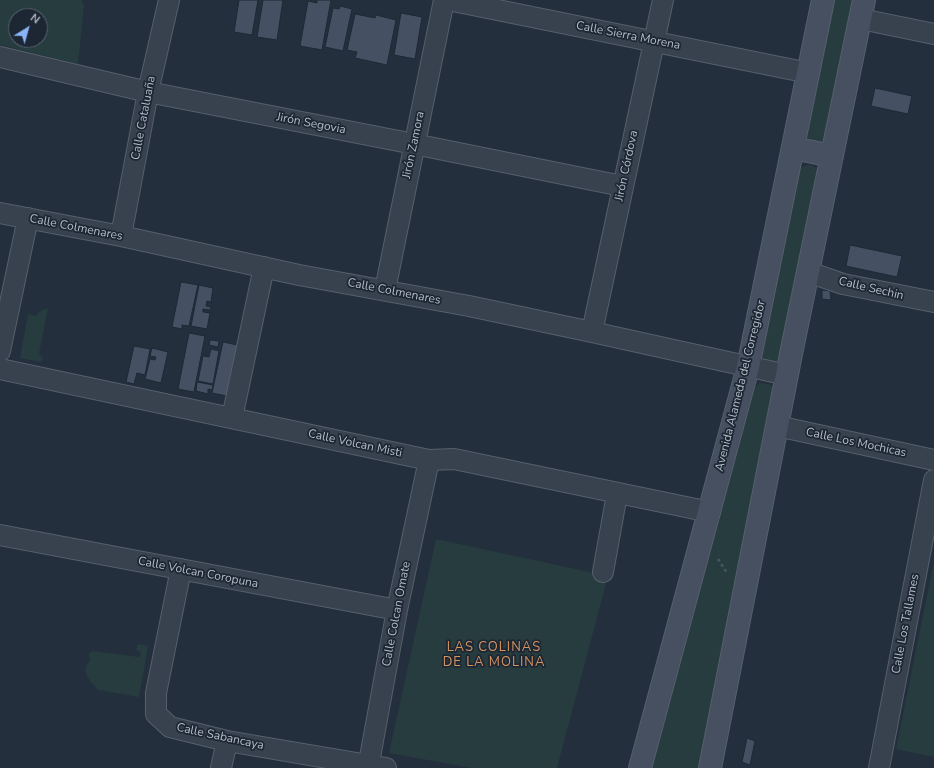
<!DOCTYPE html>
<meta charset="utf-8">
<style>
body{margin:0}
#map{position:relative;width:934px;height:768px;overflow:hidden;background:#242f3e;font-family:"Nunito Sans",sans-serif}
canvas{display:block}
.north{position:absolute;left:8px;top:8px;width:40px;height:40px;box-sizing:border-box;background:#1d2633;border:1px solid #59626f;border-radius:50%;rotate:37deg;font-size:11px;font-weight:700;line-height:16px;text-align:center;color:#b4bcc9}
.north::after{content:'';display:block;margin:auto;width:14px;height:18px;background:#8ab4f8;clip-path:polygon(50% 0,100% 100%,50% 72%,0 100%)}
</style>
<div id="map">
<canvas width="934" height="768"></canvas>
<div class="north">N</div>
</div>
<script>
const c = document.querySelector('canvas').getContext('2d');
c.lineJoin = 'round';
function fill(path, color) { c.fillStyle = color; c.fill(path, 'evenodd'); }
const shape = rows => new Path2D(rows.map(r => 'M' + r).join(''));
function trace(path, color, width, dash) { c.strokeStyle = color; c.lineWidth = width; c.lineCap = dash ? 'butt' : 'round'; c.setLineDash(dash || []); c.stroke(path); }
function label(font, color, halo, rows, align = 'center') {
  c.font = font + ' "Nunito Sans",sans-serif'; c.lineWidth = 3.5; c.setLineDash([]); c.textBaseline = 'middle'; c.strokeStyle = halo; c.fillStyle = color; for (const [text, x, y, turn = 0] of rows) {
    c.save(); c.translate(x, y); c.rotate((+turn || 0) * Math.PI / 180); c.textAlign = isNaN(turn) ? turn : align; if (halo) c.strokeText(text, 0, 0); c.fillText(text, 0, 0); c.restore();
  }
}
fill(shape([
 [0,0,81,0,84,5,78,64,0,45],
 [16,16,40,16,40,40,16,40],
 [832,0,855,0,826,138,821,142,815,142,808,138,806,131],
 [808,165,813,166,817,169,818,176,782,356,778,361,773,364,767,362,762,357,762,350,798,173,802,167],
 [48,308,39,353,43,359,41,362,20,358,28,314,36,316,39,312],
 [760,383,769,384,774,389,700,768,650,768,752,389],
 [436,539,608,576,557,768,472,768,389,753],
 [934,561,934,757,896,749],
 [138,644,148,646,139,697,98,690,90,681,85,671,87,665,90,661,89,654,92,651,139,657,141,652,136,650]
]), '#263c3f');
const building = shape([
 [239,0,258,0,252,35,234,32,239,0],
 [263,0,283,0,277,40,257,37,263,0],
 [317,0,331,0,322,50,300,46,308,1,317,3,317,0],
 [340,6,352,9,343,51,325,47,333,8,339,9,340,6],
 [401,13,422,17,415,59,394,55,401,13],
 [355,14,375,18,376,15,396,20,387,65,355,58,357,52,347,50,355,14],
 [875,88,912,96,908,114,871,106,875,88],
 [850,245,902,256,897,277,846,266,850,245],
 [181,282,198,285,189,326,182,325,182,329,172,327,181,282],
 [199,285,213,288,211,302,207,301,206,306,211,307,210,310,203,309,203,312,210,313,207,329,191,326,199,285],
 [822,290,830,291,831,300,822,299,822,290],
 [189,333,205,336,194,392,178,389,189,333],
 [210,340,219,341,218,347,209,345,210,340],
 [223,342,242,346,232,397,212,393,223,342],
 [134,346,150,349,145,375,137,373,134,384,126,382,134,346],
 [152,348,168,352,161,383,145,379,150,359,155,360,156,357,150,356,152,348],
 [211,349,219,351,213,384,198,381,203,356,209,357,211,349],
 [197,382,213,385,212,390,208,389,208,394,196,391,197,382],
 [747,738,755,741,750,765,742,762,747,738]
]);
fill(building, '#455162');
trace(building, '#1f2835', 1);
const street = shape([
 [448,0,809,73],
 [861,19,934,34],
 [0,57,148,92,414,144,622,186],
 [0,213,121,236,299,275,469,306,592,332,787,375],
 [121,236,148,92,169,0],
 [808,272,843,284,934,302],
 [385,290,444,0],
 [592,332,663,0],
 [0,351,28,218],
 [0,369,429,460,454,459,710,512],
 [232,418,264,267],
 [777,426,934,460],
 [0,535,397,610],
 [181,569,156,693,156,714,170,727,227,741,386,768],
 [603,572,617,494],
 [221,768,227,741],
 [368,768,397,610,429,460],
 [879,768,934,480]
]);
const secondary = shape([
 [793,148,832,156],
 [640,768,748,367,823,0],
 [710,768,791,354,864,0]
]);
trace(street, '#565f6c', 22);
trace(secondary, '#565f6c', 24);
trace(shape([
 [718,559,727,573]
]), '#44595c', 2.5, [3, 3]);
trace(street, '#38414e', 20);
trace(secondary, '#465061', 22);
label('12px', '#b4bcc9', '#1d2633', [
 ["Calle Sierra Morena",628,36,11],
 ["Calle Cataluaña",144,118,-79],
 ["Jirón Segovia",311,124,11],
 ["Jirón Zamora",414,145,-78],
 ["Jirón Córdova",627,166,-78],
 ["Calle Colmenares",76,228,11],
 ["Calle Sechin",871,289,13],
 ["Calle Colmenares",394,292,11],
 ["Avenida Alameda del Corregidor",741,386,-76],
 ["Calle Los Mochicas",856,443,12],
 ["Calle Volcan Misti",355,444,12],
 ["Calle Volcan Coropuna",198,573,11],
 ["Calle Colcan Omate",397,614,-79],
 ["Calle Los Tallames",906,624,-79],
 ["Calle Sabancaya",220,737,12]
]);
c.letterSpacing = '1px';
label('13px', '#d59563', '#1d2633', [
 ["LAS COLINAS",494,648],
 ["DE LA MOLINA",494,663]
]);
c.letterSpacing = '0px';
</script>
